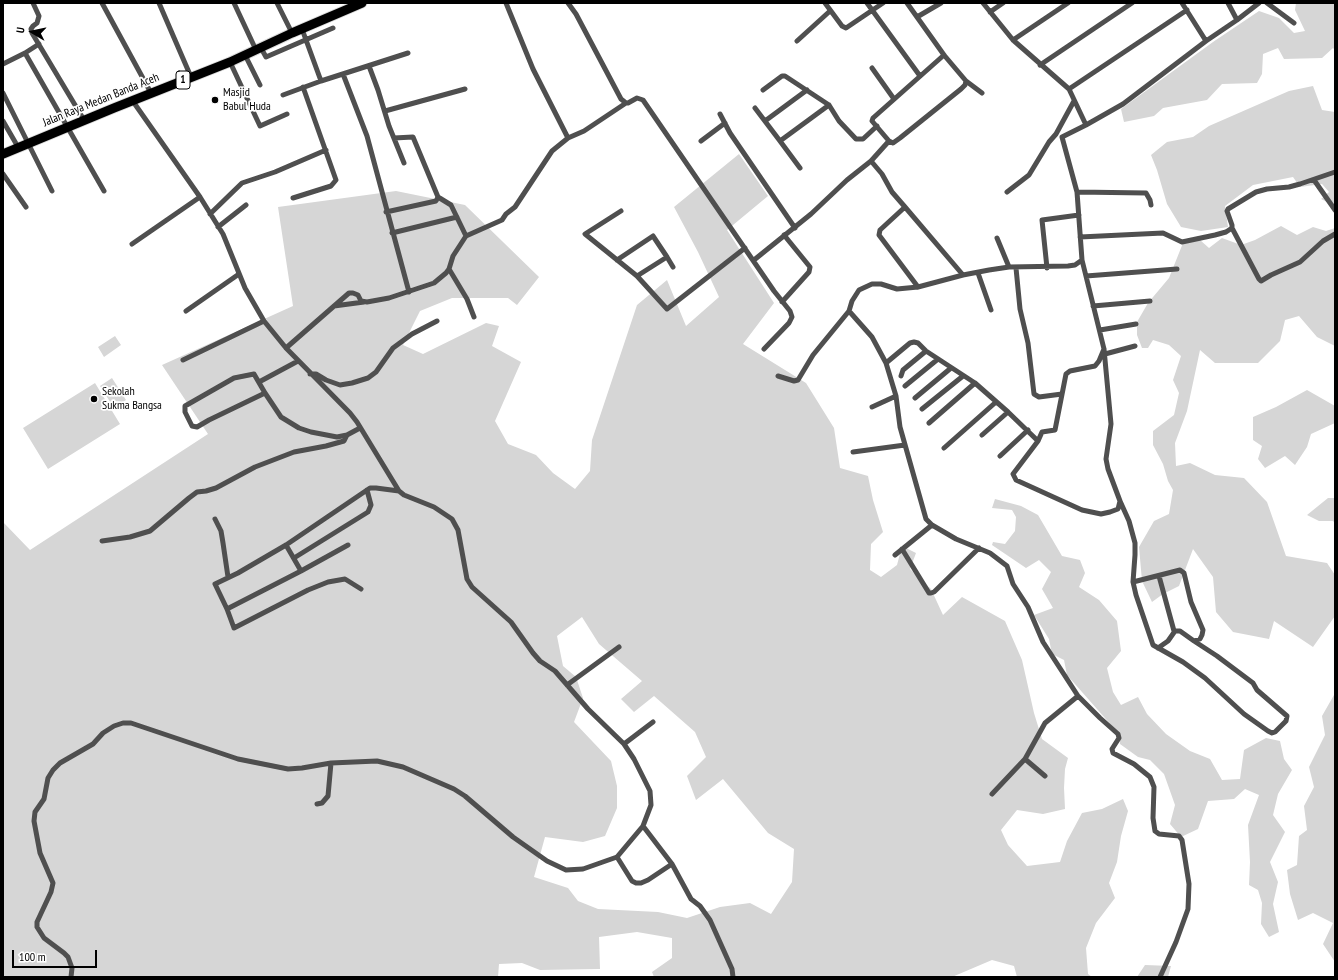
<!DOCTYPE html>
<style>
body{margin:0}
#map{position:relative;width:1338px;height:980px;overflow:hidden;background:#fff;font-family:"PT Sans Narrow",sans-serif}
canvas{display:block}
.frame{position:absolute;inset:0;border:4px solid #000;pointer-events:none}
.north{position:absolute;left:12px;top:12px;width:40px;height:40px;-webkit-text-stroke:3px #fff;paint-order:stroke;rotate:279deg;font-size:11px;font-weight:700;line-height:16px;text-align:center;color:#000}
.north::after{content:'';display:block;margin:auto;width:14px;height:18px;background:#000;clip-path:polygon(50% 0,100% 100%,50% 72%,0 100%)}
.scale{position:absolute;left:12px;top:950px;width:85px;height:18px;box-sizing:border-box;border:2px solid #000;border-top:0;padding-left:5px;font-size:12px;line-height:14px;white-space:nowrap;color:#000;-webkit-text-stroke:3px #fff;paint-order:stroke}
</style>
<div id="map">
<canvas width="1338" height="980"></canvas>
<div class="frame"></div>
<div class="north">U</div>
<div class="scale">100 m</div>
</div>
<script>
const c = document.querySelector('canvas').getContext('2d');
c.lineJoin = 'round';
function fill(path, color) { c.fillStyle = color; c.fill(path, 'evenodd'); }
const shape = rows => new Path2D(rows.map(r => 'M' + r).join(''));
function trace(path, color, width, dash) { c.strokeStyle = color; c.lineWidth = width; c.lineCap = dash ? 'butt' : 'round'; c.setLineDash(dash || []); c.stroke(path); }
function label(font, color, halo, rows, align = 'center') {
  c.font = font + ' "PT Sans Narrow",sans-serif'; c.lineWidth = 3.5; c.setLineDash([]); c.textBaseline = 'middle'; c.strokeStyle = halo; c.fillStyle = color; for (const [text, x, y, turn = 0] of rows) {
    c.save(); c.translate(x, y); c.rotate((+turn || 0) * Math.PI / 180); c.textAlign = isNaN(turn) ? turn : align; if (halo) c.strokeText(text, 0, 0); c.fillText(text, 0, 0); c.restore();
  }
}
fill(shape([
 [1296,3,1335,3,1335,50,1333,48,1322,58,1284,59,1278,48,1263,54,1262,74,1257,83,1222,84,1207,100,1163,108,1154,116,1124,122,1121,109,1213,42,1259,11,1279,18,1294,33,1305,31,1295,10],
 [1313,86,1322,110,1335,112,1335,206,1321,199,1329,192,1322,184,1300,187,1293,177,1253,185,1225,206,1228,227,1201,231,1181,227,1167,204,1157,170,1151,155,1167,142,1193,137,1209,126,1289,91],
 [739,154,768,196,727,230,774,303,743,344,806,383,834,428,840,468,868,476,873,500,883,532,871,544,870,570,881,577,897,565,902,546,916,553,910,569,931,589,943,615,962,597,1005,621,1022,660,1034,713,1042,739,1068,758,1065,769,1064,788,1065,809,1043,814,1017,810,1001,830,1008,845,1027,866,1060,862,1067,841,1082,813,1102,809,1123,799,1128,811,1121,836,1117,862,1109,883,1115,898,1096,923,1086,948,1088,974,1092,977,1017,977,1014,966,992,960,952,977,654,977,652,972,672,958,672,938,637,932,599,937,600,969,540,970,522,963,499,964,498,977,500,977,3,977,3,522,30,550,208,434,162,365,293,306,278,207,396,191,465,205,539,277,517,305,508,298,452,298,420,311,403,345,423,354,486,323,499,326,492,346,521,362,495,421,508,444,536,455,553,473,575,489,590,471,592,440,637,305,667,280,686,326,719,297,698,252,674,207],
 [582,617,599,644,642,681,621,699,634,712,654,696,695,732,706,757,687,776,696,800,723,779,768,833,794,849,792,882,771,914,750,903,720,907,687,918,658,912,598,909,578,901,568,888,534,877,545,837,583,842,605,836,617,808,617,786,611,761,574,722,583,698,576,677,563,666,557,636],
 [1281,226,1297,235,1313,227,1326,231,1335,228,1335,346,1317,337,1299,316,1285,320,1280,341,1258,363,1215,363,1200,350,1187,411,1175,443,1176,466,1190,463,1215,475,1244,478,1267,502,1286,556,1327,563,1335,575,1335,616,1313,647,1274,621,1269,639,1233,632,1216,612,1213,577,1193,549,1179,586,1163,594,1152,602,1142,581,1139,547,1154,521,1169,514,1173,490,1168,481,1163,464,1153,445,1153,431,1174,415,1179,393,1173,380,1181,356,1169,345,1153,340,1148,348,1142,348,1137,335,1137,322,1148,303,1169,278,1183,243,1200,240,1209,248,1222,238,1241,245,1255,240],
 [115,336,121,345,104,357,98,347],
 [112,378,126,400,114,408,100,386],
 [95,383,120,424,48,469,23,428],
 [1307,390,1335,406,1335,423,1311,434,1307,447,1295,465,1285,456,1265,468,1258,459,1262,446,1253,440,1253,417,1276,407],
 [1328,498,1335,498,1335,523,1333,521,1319,521,1307,515],
 [995,499,1021,506,1038,515,1062,556,1080,560,1085,573,1079,587,1099,600,1117,621,1121,651,1107,668,1113,692,1121,705,1138,697,1147,714,1166,734,1190,751,1210,759,1222,780,1240,779,1244,750,1266,738,1280,741,1284,759,1292,770,1278,794,1273,815,1285,832,1270,862,1278,882,1273,904,1279,932,1269,937,1261,924,1262,903,1258,890,1249,885,1250,862,1248,825,1259,795,1245,789,1234,799,1208,801,1198,829,1181,837,1170,824,1175,805,1164,774,1150,760,1138,757,1120,744,1119,734,1067,675,1064,660,1052,654,1049,639,1034,615,1053,608,1042,589,1051,572,1039,560,1026,568,992,545,993,542,1005,544,1015,531,1016,517,1012,510,992,508],
 [1334,695,1335,696,1335,962,1323,944,1333,923,1313,913,1298,920,1290,894,1287,870,1297,865,1299,836,1307,830,1304,806,1314,787,1309,767,1325,735,1322,716],
 [1145,965,1171,966,1168,977,1137,977]
]), '#d6d6d6');
const highway = shape([
 [3,154,114,108,230,62,292,33,362,3]
]);
trace(highway, '#dbdbdb', 11);
trace(shape([
 [33,3,39,16,37,23,33,26,31,29,32,33,84,120],
 [102,3,151,93],
 [159,3,191,77],
 [234,3,256,50],
 [277,3,292,33],
 [506,3,533,69,568,138],
 [568,3,576,14,621,99,626,103,628,103,637,98,643,100,774,291,790,311,792,317,789,323,764,349],
 [825,3,842,26,846,28,883,3],
 [867,3,920,76],
 [907,3,944,55,966,81,965,85,961,89,900,138,893,143,889,141,872,121,873,118,944,55],
 [983,3,1013,40,1069,89,1086,125],
 [1228,3,1237,20],
 [1267,3,1294,23],
 [990,12,1003,3],
 [917,17,941,3],
 [302,29,321,81],
 [1013,40,1068,3],
 [797,41,830,11],
 [1206,41,1237,20,1259,3],
 [261,48,266,57,333,28],
 [25,53,104,191],
 [245,55,260,85],
 [230,62,260,126,287,114],
 [3,64,25,53,39,44],
 [1040,65,1132,3],
 [369,66,378,90,389,126,404,163],
 [872,68,894,99],
 [343,74,367,136,409,292],
 [966,81,982,93],
 [1069,89,1187,10],
 [763,90,782,76,785,76,829,105,839,121,856,139,863,139,877,126],
 [3,93,52,191],
 [283,95,321,81,408,53],
 [755,108,780,141,829,105],
 [385,111,465,89],
 [720,114,730,133,795,228],
 [3,121,18,147],
 [765,121,807,90],
 [701,141,725,123],
 [780,141,800,168],
 [871,161,882,174,892,192,905,207,963,275],
 [3,174,26,207],
 [1314,180,1335,210],
 [1007,192,1029,175,1049,142,1056,134,1074,101],
 [1077,192,1146,193,1150,200,1151,205],
 [438,197,451,205,466,236],
 [293,198,331,186,336,180,303,87],
 [905,207,880,230,879,235,918,287],
 [621,211,585,234,637,276,667,309,745,248],
 [386,212,436,201,438,197,413,137,394,138],
 [210,214,242,183,275,172,326,150],
 [218,227,246,205],
 [1232,228,1259,279,1261,281,1271,275,1300,262,1323,241,1335,234],
 [392,233,457,217],
 [1080,237,1163,233,1182,242,1215,235,1226,232,1232,228,1232,225,1227,211,1228,209,1256,192,1267,189,1289,187,1300,184,1335,172],
 [997,238,1009,267],
 [132,244,200,197],
 [667,257,673,267],
 [617,260,653,236,667,257,637,276],
 [754,260,811,214,847,180,871,161,889,141],
 [1082,260,1104,349,1111,424,1106,459,1108,469,1120,501,1118,509,1110,512,1101,514,1082,510,1016,480,1013,474,1038,441,1042,432,1055,430,1066,374,1070,371,1095,366,1099,361,1104,349],
 [1016,268,1020,309,1028,343,1034,394,1039,397,1062,394],
 [1047,268,1042,220,1079,215],
 [449,269,467,299,474,317],
 [978,273,991,310],
 [1086,276,1177,269],
 [782,302,809,272,810,267,784,235],
 [334,306,364,302],
 [1093,306,1150,301],
 [186,311,239,274],
 [1100,330,1136,324],
 [286,348,349,293,353,293,358,295,361,301,367,302,389,298,434,283,446,273,449,269,453,256,466,236,502,220,506,214,515,207,552,151,568,138,584,131,626,103],
 [1105,354,1135,346],
 [183,360,264,321],
 [886,363,910,343,914,342,918,343,926,351,975,383,1008,412,1038,441],
 [254,374,265,393,209,420,197,427,192,426,185,412,185,406,234,378,254,374],
 [310,374,316,374,326,380,340,385,352,383,368,378,376,372,393,348,412,334,437,321],
 [778,376,794,381,798,380,813,355,849,311],
 [901,376,903,370,926,351],
 [259,382,298,361],
 [905,386,938,359],
 [265,393,281,417,299,428,311,432,337,437,347,435,360,428],
 [915,398,951,368],
 [872,407,896,396],
 [922,409,963,376],
 [929,423,975,383],
 [982,435,1008,412],
 [944,448,996,402],
 [853,452,905,445],
 [1000,456,1028,430],
 [1120,501,1129,521,1135,543,1135,555,1133,582,1136,595,1153,645,1183,662,1205,678,1244,714,1268,731,1272,733,1275,732,1286,721,1287,716,1257,690,1253,683,1217,656,1194,641],
 [215,519,221,531,223,543,228,577],
 [102,541,130,537,150,531,189,498,197,492,206,491,216,488,255,467,294,452,326,446,344,441,347,435],
 [902,549,929,593,931,593,934,592,979,548],
 [895,555,932,525],
 [294,558,368,512,371,505,367,490],
 [301,571,348,545],
 [1159,576,1174,631],
 [1133,582,1180,570,1184,573,1191,602,1203,630,1202,635,1200,639,1194,641,1180,631,1175,631,1168,641,1158,648],
 [361,589,345,579,328,582,308,590,234,628,227,609,215,584,238,573,286,545,370,488,376,488,399,491],
 [227,609,301,571,286,545],
 [567,685,619,647],
 [624,744,653,722],
 [1025,759,1045,776],
 [992,794,1025,759,1045,723,1078,696],
 [317,804,322,803,328,796,331,763],
 [643,826,672,864,691,899,700,906,710,920,732,969,733,977],
 [617,857,632,881,636,883,641,883,648,880,672,864],
 [71,977,72,968,68,957,64,953,44,938,37,927,37,922,51,892,53,883,40,853,34,821,35,812,44,799,48,778,53,770,60,763,93,744,103,733,114,726,123,723,131,723,238,759,288,769,302,768,331,763,377,761,403,767,454,789,465,796,513,837,547,861,566,870,583,869,617,857,643,826,651,805,650,791,634,759,624,744,588,709,555,671,540,661,533,653,511,622,472,587,467,579,458,530,452,519,434,507,404,495,399,491,357,422,350,413,286,348,264,321,245,288,223,234,200,197,132,100],
 [1160,977,1176,942,1188,909,1189,884,1182,840,1179,836,1159,834,1155,831,1153,818,1154,787,1150,777,1134,764,1113,753,1112,749,1119,738,1118,734,1100,718,1078,696,1043,642,1028,607,1013,584,1007,566,990,553,956,539,932,525,926,519,900,427,896,396,886,363,872,337,849,311,852,301,859,290,872,284,881,284,897,289,918,287,963,275,989,270,1009,267,1068,266,1075,265,1082,260,1077,192,1062,137,1086,125,1123,104,1206,41,1182,3]
]), '#4f4f4f', 5);
trace(highway, '#000', 9);
for (const [x, y, r, color] of [
 [215,100,4,"#000"],
 [94,399,4,"#000"]
]) { const dot = new Path2D(); dot.arc(x, y, r, 0, 2 * Math.PI); c.fillStyle = color; c.fill(dot); trace(dot, '#fff', 1.5); }
for (const [x, y, w] of [
 [183,80,14]
]) { const box = new Path2D(); box.roundRect(x - w / 2, y - 9, w, 18, 3); c.fillStyle = '#fff'; c.fill(box); trace(box, '#000', 1); }
label('bold 11px', '#000', null, [
 ["1",183,80]
]);
label('12px', '#000', '#fff', [
 ["Masjid",223,93],
 ["Babul Huda",223,107],
 ["Sekolah",102,392],
 ["Sukma Bangsa",102,406]
], 'left');
label('12px', '#000', '#fff', [
 ["Jalan Raya Medan Banda Aceh",101,100,-22]
]);
</script>
